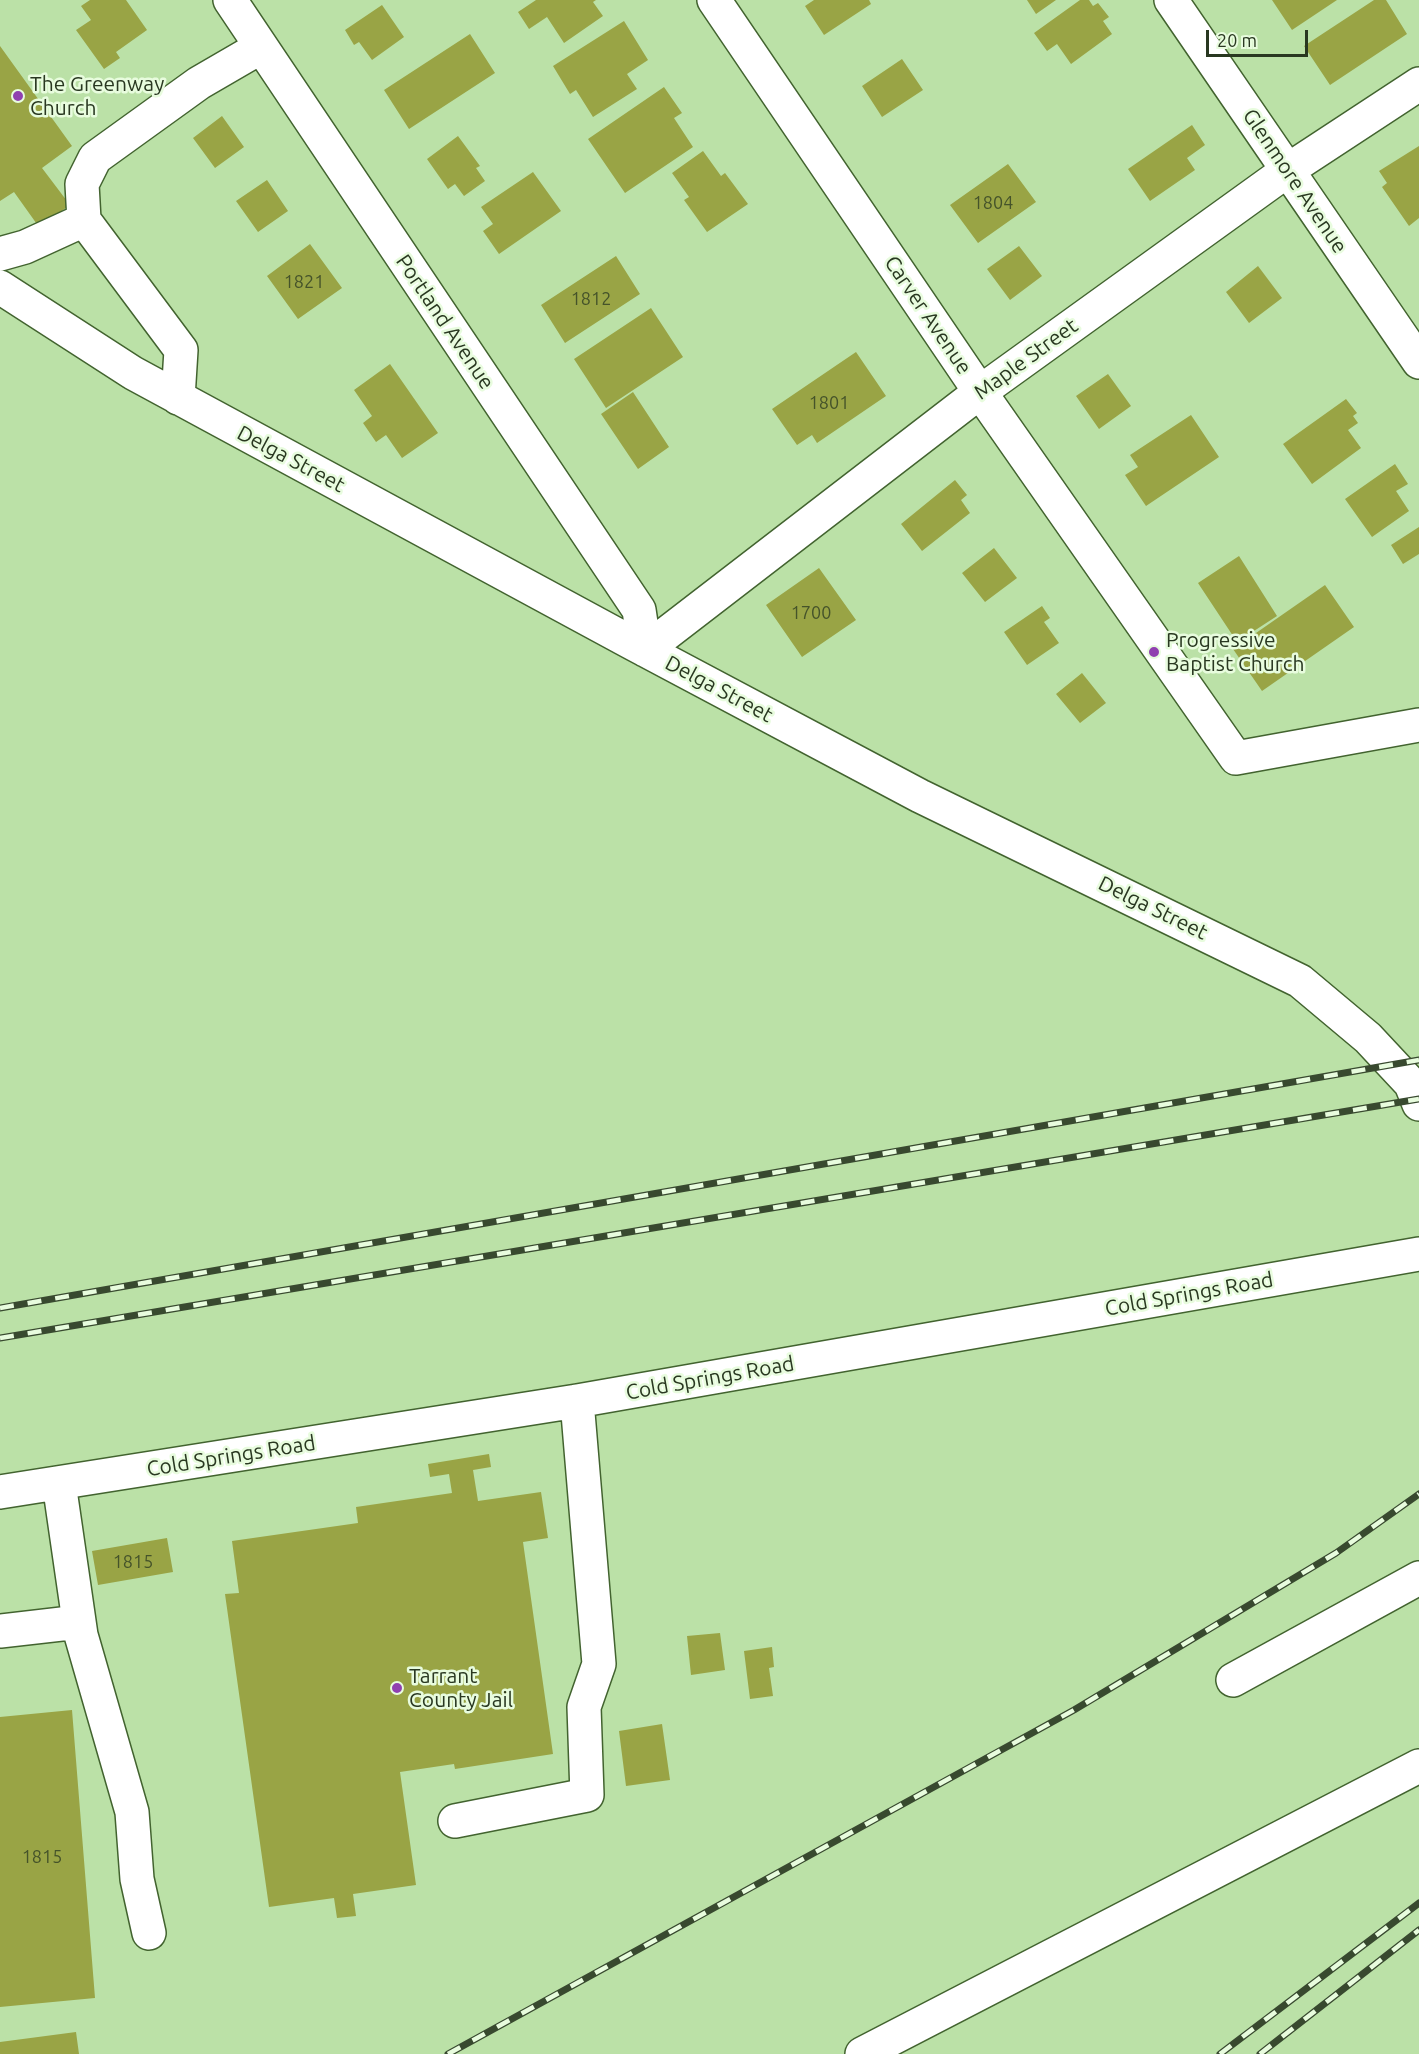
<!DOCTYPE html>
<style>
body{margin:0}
#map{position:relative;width:1419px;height:2054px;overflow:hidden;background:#bbe1a7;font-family:Ubuntu,sans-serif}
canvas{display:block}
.scale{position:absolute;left:1206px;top:30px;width:102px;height:27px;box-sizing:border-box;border:3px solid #293821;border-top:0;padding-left:8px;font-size:18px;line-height:21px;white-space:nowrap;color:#293821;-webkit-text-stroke:4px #e8fcde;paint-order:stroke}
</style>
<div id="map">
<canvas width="1419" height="2054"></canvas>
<div class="scale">20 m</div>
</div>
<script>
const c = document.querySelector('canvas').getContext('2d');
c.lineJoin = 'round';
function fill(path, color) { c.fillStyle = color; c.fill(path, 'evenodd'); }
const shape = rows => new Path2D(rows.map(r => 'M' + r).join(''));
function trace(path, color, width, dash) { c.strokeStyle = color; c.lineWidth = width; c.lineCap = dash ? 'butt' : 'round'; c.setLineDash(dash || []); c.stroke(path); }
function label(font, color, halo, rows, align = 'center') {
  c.font = font + ' Ubuntu,sans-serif'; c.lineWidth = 5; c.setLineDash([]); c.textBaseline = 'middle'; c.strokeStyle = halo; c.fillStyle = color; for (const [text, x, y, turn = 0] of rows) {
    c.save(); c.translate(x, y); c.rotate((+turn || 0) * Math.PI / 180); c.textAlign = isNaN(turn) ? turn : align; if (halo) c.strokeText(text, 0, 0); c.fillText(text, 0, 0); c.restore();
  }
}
fill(shape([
 [90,0,126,0,147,30,116,52,120,58,104,69,76,30,91,20,81,6],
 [536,0,596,0,593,2,603,16,564,43,547,17,529,29,518,12],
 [814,0,869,0,871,4,824,35,805,6],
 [1027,0,1056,0,1036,14],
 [1080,0,1089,0,1093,6,1098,3,1109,17,1103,21,1112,34,1071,64,1057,44,1047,51,1034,33],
 [1272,0,1337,0,1292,30],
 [1374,0,1386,0,1407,34,1330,85,1304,46],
 [382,5,404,37,372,60,359,42,354,45,345,30],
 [624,21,648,60,627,74,637,89,593,117,576,90,570,94,553,66],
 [470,34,495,73,409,129,384,90],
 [0,46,72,146,42,168,70,205,39,227,14,192,0,201],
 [902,59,923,90,882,117,862,86],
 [664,87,682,113,674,118,693,147,625,193,588,139],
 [222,116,244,147,215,168,193,138],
 [1192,125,1205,145,1187,158,1195,170,1150,201,1128,169],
 [458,136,480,166,476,168,485,181,464,196,455,184,448,189,427,159],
 [1419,146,1419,218,1409,226,1382,187,1387,183,1379,171],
 [703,151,721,176,725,173,748,204,707,232,684,200,689,197,672,173],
 [1008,164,1036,202,978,243,950,205],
 [533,172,561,211,499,254,483,231,493,224,481,207],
 [267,180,288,211,258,232,236,201],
 [310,244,342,288,298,319,267,276],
 [1019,246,1042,276,1010,300,987,269],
 [616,256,640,294,565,343,541,305],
 [1258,266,1282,298,1249,323,1226,292],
 [651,308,683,357,606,408,574,359],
 [856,352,886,396,817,443,812,435,797,445,772,409],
 [390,364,438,433,402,458,386,435,376,442,363,423,372,416,354,390],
 [1108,374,1131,406,1099,429,1076,396],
 [633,392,669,447,638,469,601,414],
 [1346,399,1357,413,1353,416,1358,423,1348,430,1361,448,1312,484,1283,444],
 [1191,415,1219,457,1146,506,1125,475,1138,467,1130,455],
 [1395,464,1408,484,1396,491,1409,511,1372,537,1345,499],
 [955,480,967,495,961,500,970,513,922,551,901,524],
 [1419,527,1419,554,1403,564,1391,545],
 [994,548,1017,578,985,602,962,573],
 [1239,556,1277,616,1237,642,1198,583],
 [819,568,856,620,802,657,766,605],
 [1325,585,1354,627,1262,691,1233,649],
 [1042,606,1050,618,1044,622,1059,643,1027,665,1004,632],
 [1082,673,1106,703,1080,723,1056,694],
 [489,1454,491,1467,473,1470,478,1501,541,1492,548,1538,523,1542,553,1754,455,1769,454,1764,400,1772,416,1885,353,1894,356,1916,337,1918,334,1898,269,1907,225,1594,239,1593,232,1541,358,1523,356,1507,452,1493,449,1474,430,1477,428,1464],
 [167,1538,173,1572,98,1585,92,1551],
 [720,1633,725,1670,691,1675,687,1636],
 [772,1647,774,1667,769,1668,773,1696,750,1699,744,1651],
 [72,1710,95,1998,0,2007,0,1717],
 [662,1724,670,1780,626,1786,619,1731],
 [76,2032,79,2054,0,2054,0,2042]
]), '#99a445');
const minor = shape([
 [230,0,639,610,645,650,980,392,1288,170,1419,84],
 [714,0,980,392,1236,758,1419,725],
 [1171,0,1419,362],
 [0,254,25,247,84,220],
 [0,287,133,373,632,643,920,796,1300,981,1368,1038,1411,1084,1419,1104],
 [178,398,181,350,84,220,82,184,95,158,199,83,261,47],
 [59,1483,81,1635,132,1812,137,1879,149,1933],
 [0,1492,577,1401,1419,1254],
 [0,1631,79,1622],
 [1233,1680,1419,1578],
 [455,1821,587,1795,584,1707,599,1664,577,1401],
 [862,2054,1419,1766]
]);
trace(minor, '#42632f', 36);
trace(minor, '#fff', 33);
const rail = shape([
 [0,1308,1419,1060],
 [0,1338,1419,1099],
 [448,2054,1074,1710,1336,1553,1419,1494],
 [1220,2054,1419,1903],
 [1260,2054,1419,1930]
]);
trace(rail, '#38492f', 7);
trace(rail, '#e8fcde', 4.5, [14]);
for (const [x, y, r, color] of [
 [18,96,6,"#9040b0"],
 [1154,652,6,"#9040b0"],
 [397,1688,6,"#9040b0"]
]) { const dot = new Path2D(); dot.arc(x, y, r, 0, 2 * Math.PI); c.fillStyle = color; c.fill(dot); trace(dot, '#e8fcde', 2); }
label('18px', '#45532a', null, [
 ["1804",993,203],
 ["1821",304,282],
 ["1812",591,299],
 ["1801",829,403],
 ["1700",811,613],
 ["1815",133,1562],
 ["1815",42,1857]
]);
label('21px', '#293821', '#e8fcde', [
 ["The Greenway",30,84],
 ["Church",30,108],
 ["Progressive",1166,640],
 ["Baptist Church",1166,664],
 ["Tarrant",409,1676],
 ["County Jail",409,1700]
], 'left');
label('21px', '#293821', '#e8fcde', [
 ["Glenmore Avenue",1295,181,56],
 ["Carver Avenue",928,315,56],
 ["Portland Avenue",445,322,56],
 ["Maple Street",1026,359,-36],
 ["Delga Street",291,459,28],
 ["Delga Street",719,689,28],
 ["Delga Street",1153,908,26],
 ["Cold Springs Road",1189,1294,-10],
 ["Cold Springs Road",710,1378,-10],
 ["Cold Springs Road",231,1456,-9]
]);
</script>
